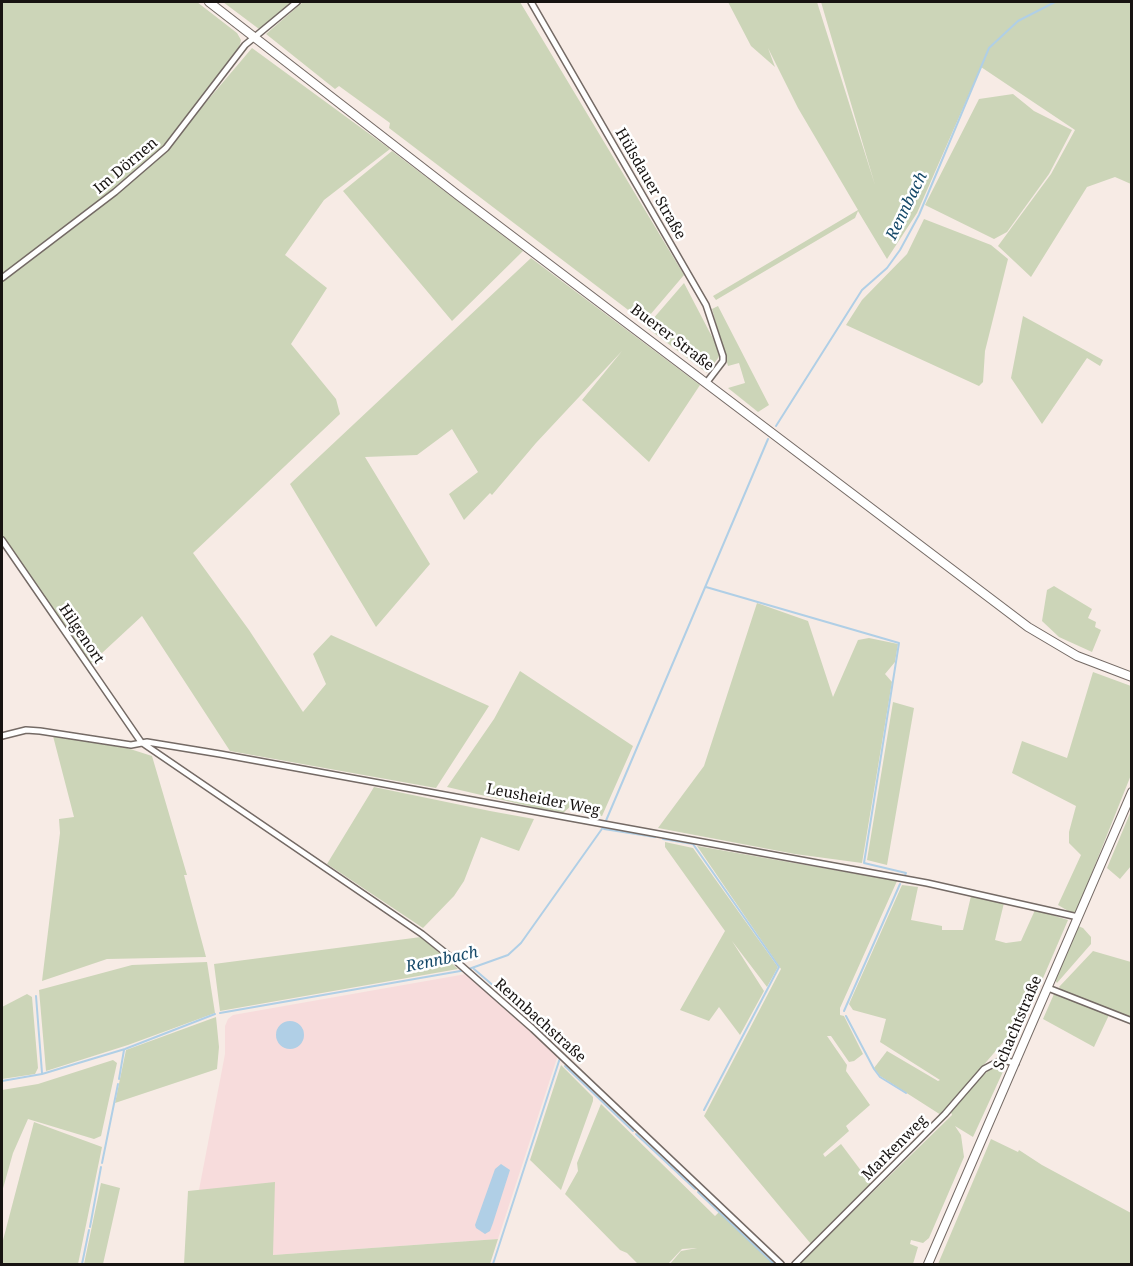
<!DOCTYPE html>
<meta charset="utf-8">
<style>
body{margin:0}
#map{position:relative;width:1133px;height:1266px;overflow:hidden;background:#f7ebe5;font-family:"Noto Serif",serif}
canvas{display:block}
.frame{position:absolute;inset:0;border:3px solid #171311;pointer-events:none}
</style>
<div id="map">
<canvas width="1133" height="1266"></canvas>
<div class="frame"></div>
</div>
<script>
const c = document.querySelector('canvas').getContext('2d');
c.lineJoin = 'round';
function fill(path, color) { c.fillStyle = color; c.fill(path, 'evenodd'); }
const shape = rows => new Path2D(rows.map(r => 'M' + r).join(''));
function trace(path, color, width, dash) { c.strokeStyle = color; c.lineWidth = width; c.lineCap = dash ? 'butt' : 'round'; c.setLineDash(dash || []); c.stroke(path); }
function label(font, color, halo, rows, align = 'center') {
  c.font = font + ' "Noto Serif",serif'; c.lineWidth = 5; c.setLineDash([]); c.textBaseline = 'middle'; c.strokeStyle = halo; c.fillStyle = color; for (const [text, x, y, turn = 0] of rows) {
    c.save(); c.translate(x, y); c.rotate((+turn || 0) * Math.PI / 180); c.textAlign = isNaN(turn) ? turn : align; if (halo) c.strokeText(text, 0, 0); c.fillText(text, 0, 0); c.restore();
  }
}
fill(shape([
 [466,974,558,1055,498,1239,273,1255,199,1190,225,1054,225,1026,228,1019,233,1015]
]), '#f7dcdc');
fill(shape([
 [2,2,197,2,237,33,241,40,239,48,174,140,252,48,390,149,324,200,285,255,327,288,291,344,336,399,340,414,193,553,249,630,303,712,326,684,313,654,331,635,489,706,436,788,230,751,142,616,88,666,2,540],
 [223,2,292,2,259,29],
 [303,2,520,2,684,275,644,322,389,128,390,123,339,86,335,89,266,34],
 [728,2,817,2,875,185,821,2,1131,2,1131,184,1115,177,1087,187,1031,277,998,246,1051,174,1075,130,981,67,917,213,887,259,858,211,855,218,716,300,713,296,858,210,798,108,768,48,775,67,751,46],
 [1013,94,1034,111,1072,130,1049,174,1007,232,994,239,925,205,979,99],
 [392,151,523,251,452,321,343,191],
 [924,219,991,245,1008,259,985,351,983,382,979,386,846,325,862,300,907,254],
 [531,258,700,385,649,462,582,400,622,351,536,443,492,495,490,493,464,520,449,494,478,472,452,429,417,455,365,457,430,564,376,627,290,484],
 [684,283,721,354,707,373,646,327],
 [718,306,769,405,758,412,728,388,745,383,739,363,728,366,712,309],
 [1023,316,1103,360,1100,366,1087,358,1042,424,1011,378],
 [1054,586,1092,609,1088,618,1096,622,1095,627,1101,630,1092,652,1059,637,1042,621,1047,590],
 [757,603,808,621,833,697,858,640,869,638,898,644,895,662,885,674,892,682,862,863,795,854,658,828,704,766],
 [520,671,633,746,602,816,575,812,573,804,562,814,447,787,494,719],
 [1093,672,1131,686,1131,775,1075,915,1058,905,1081,855,1069,843,1069,832,1076,806,1012,773,1022,741,1067,758],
 [893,702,914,708,887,865,867,860],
 [53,736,127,748,152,756,187,875,184,875,206,957,107,959,42,981,60,833,59,819,74,817],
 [374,787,490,811,534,819,519,851,481,837,464,881,454,896,423,928,327,864],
 [1131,811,1131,866,1120,879,1107,868],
 [665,842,693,848,778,967,767,987,732,941,764,991,740,1035,719,1007,709,1021,680,1010,725,931,665,847],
 [697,846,897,881,840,1008,840,1015,844,1016,863,1054,854,1061,849,1062,831,1036,827,1036,847,1065,846,1071,870,1105,846,1126,849,1131,823,1154,825,1157,841,1144,871,1184,811,1244,704,1116,781,969],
 [902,885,918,887,911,920,942,926,942,930,963,930,971,896,1004,903,995,940,1006,943,1021,941,1035,910,1068,920,1028,1013,941,1115,880,1076,874,1068,887,1051,938,1081,940,1080,880,1042,886,1019,853,1010,849,1004],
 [1078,926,1083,928,1091,937,1091,944,1057,983,1055,980],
 [421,937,458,969,220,1011,214,964],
 [1093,951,1131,962,1131,1018,1063,992,1059,987],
 [207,962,215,1013,128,1045,46,1071,39,990,132,965],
 [27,994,32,997,38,1068,35,1074,2,1079,2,1007],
 [1054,994,1109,1015,1094,1047,1043,1019],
 [216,1017,219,1047,217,1069,115,1103,126,1050],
 [113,1060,117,1063,101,1136,94,1139,28,1119,13,1153,2,1192,2,1090,38,1084],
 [561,1065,593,1097,593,1101,561,1190,530,1160],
 [996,1065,1006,1065,973,1137,955,1126,961,1135,964,1157,929,1238,923,1243,911,1240,910,1244,918,1247,913,1264,799,1264,952,1115,951,1112,982,1076],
 [601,1104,715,1216,721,1210,778,1264,670,1264,681,1251,697,1248,682,1249,668,1264,638,1264,627,1253,620,1250,565,1194,578,1171,577,1163],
 [34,1122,102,1147,78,1264,2,1264,2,1244],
 [991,1139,1018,1152,1019,1150,1042,1165,1131,1213,1131,1264,938,1264],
 [275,1182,273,1255,498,1239,490,1264,184,1264,188,1191],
 [101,1183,120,1188,103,1264,84,1264]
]), '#ccd5b8');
fill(shape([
 '276 1035a14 14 0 1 1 28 0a14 14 0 1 1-28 0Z',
 [501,1164,510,1170,493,1223,490,1231,485,1234,476,1228,475,1225,495,1169]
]), '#b0cfe6');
trace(shape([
 [776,426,862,290,887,268,900,250,919,215,989,48,1018,21,1055,2],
 [706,587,899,643,864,863,906,873,904,878],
 [605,823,768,439],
 [604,829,655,837],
 [663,839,693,844,779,967,704,1110],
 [474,969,524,1012],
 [36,996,42,1073],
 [844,1011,900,884],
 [220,1013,466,970,508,955,521,943,604,826],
 [846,1016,874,1069,880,1077,906,1093],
 [536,1022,563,1046,562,1049],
 [565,1066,633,1131],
 [119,1079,124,1050],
 [2,1081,42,1074,125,1049,215,1014],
 [636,1134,695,1189],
 [102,1163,118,1084],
 [698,1192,774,1264],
 [90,1227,101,1167],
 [82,1264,89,1230],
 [493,1264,560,1058]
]), '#b0cfe6', 2);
const street = shape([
 [531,2,706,305,723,356,723,361,707,382],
 [2,278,115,192,166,148,245,45,297,2],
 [2,540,141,742,422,934,457,962,533,1029,781,1264],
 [2,736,26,730,40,731,131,745,147,742,220,754,927,883,1078,917],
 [1048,988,1132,1021],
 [795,1264,945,1114,984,1069,1001,1060,1016,1063]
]);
const secondary = shape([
 [209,2,459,196,1028,627,1077,656,1132,677],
 [928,1264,1132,792]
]);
trace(street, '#746a65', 8);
trace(secondary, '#746a65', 10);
trace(street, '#fff', 5);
trace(secondary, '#fff', 8);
label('15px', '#171311', '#fff', [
 ["Im Dörnen",126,166,-40],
 ["Hülsdauer Straße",650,184,60],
 ["Buerer Straße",672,338,37],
 ["Hilgenort",81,634,56],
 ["Leusheider Weg",543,800,11],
 ["Rennbachstraße",540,1021,42],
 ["Schachtstraße",1018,1023,-67],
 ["Markenweg",895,1148,-45]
]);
label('italic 16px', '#164969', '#fff', [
 ["Rennbach",907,206,-64],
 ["Rennbach",442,960,-12]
]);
</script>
